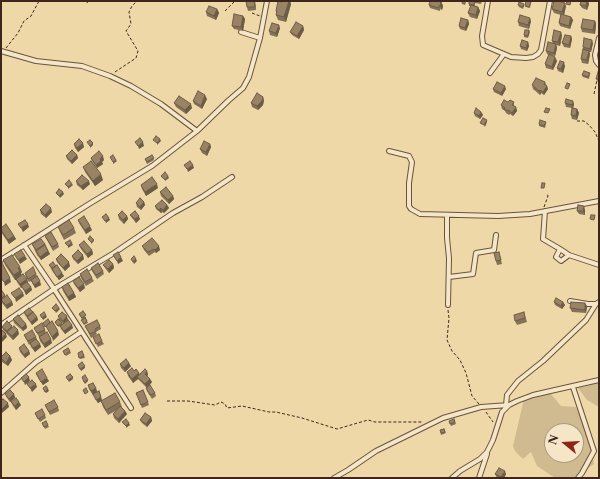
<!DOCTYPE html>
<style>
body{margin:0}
#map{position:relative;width:600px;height:479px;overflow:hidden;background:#eed8a7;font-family:"Libre Caslon Text",serif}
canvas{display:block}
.frame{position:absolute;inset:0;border:2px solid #3e261d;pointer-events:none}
.north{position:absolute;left:544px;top:423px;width:40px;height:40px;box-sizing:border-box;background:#f4e6c6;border:1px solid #ab9982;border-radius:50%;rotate:288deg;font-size:11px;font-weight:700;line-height:16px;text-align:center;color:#3e261d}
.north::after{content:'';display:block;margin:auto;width:14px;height:18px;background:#8f2418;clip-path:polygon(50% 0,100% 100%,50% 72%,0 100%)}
</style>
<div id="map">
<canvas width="600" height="479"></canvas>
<div class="frame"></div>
<div class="north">N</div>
</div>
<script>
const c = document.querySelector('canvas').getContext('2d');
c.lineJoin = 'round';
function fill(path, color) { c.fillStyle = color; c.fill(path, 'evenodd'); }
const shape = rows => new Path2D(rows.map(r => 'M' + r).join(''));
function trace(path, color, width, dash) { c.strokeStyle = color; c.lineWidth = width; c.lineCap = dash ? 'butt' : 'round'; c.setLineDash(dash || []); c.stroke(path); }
fill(shape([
 [599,383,599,407,587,400,578,388],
 [550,393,561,406,576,407,590,437,594,464,574,478,555,478,537,466,531,452,523,459,515,451,513,446,524,399],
 [552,431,576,431,576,455,552,455]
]), '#d0ba90');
const street = shape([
 [488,1,482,36,483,45,511,57,526,58,533,57,538,54,541,50,550,1],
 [241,32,260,38],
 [599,38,595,55,596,61,599,65],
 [1,51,36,61,82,66,110,76,131,86,161,104,197,131],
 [490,73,504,54],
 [389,151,409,156,412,162,409,183,409,206,411,209,420,214,498,216,530,214,599,201],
 [545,211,543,239,560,249],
 [447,216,447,238,449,258,448,305],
 [24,245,54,289,131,408],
 [569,255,561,261,556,257,560,249,569,255,599,265],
 [1,260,89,204,152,166,197,131,229,100,243,88,249,77,260,38,267,1],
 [449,277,473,274,476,253,494,250,496,235],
 [570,301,588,304,596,304,599,302],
 [1,325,54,289,114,253,173,213,202,197,232,177],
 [573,387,594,451,582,473,578,478],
 [1,393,36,362,81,332],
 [506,405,507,395,518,381,543,361,586,320,596,304],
 [334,478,348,470,376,451,443,418,481,407,509,405],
 [452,478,460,471,480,459,487,452,493,440,502,412,509,405,517,401,533,395,599,380],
 [479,478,487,454]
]);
trace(street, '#6a5240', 6);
trace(shape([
 [87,3,88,1],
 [225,11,235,1],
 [252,13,260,16],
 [6,48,18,33,24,21,31,16,39,1],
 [115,72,136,58,138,51,126,31,131,24,129,12,132,6,137,1],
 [594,94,597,80],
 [577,121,584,121,589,125,595,132,599,141],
 [544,207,548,196,547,193],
 [448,310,449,318,447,340,452,351,460,360,466,373,472,396,479,404],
 [167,401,188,401,215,405,221,402,225,404,227,408,242,406,269,412,276,412,302,418,337,429,368,420,375,422,423,422],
 [486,412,493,422]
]), '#3e261d', 1, [3, 2]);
trace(street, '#f4e6c6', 4);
fill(shape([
 [246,1,255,1,256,10,248,11,247,7],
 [281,1,290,1,291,4,286,22,278,20,276,15,277,13,276,11],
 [430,1,441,1,443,6,442,10,440,9,440,11,430,8,429,5],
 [461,1,470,1,470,2,472,2,472,1,482,1,481,4,475,3,475,6,478,7,480,11,477,19,470,17,468,13,471,6,469,6,469,2,466,2,465,5,462,4],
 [581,1,588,1,589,4,587,10,582,8,580,5],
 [531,2,531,3,530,8,526,7,525,6],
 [518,5,524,6,523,9,519,7],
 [566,6,564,15,571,17,573,20,570,29,560,26,559,23,561,15,554,13,552,9],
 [217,9,219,13,216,20,207,16,206,12],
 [243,16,245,19,243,31,234,29,232,26],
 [468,20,469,24,466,31,460,29,459,26],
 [531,21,529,29,519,26,518,22],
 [595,21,596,24,595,34,582,32,581,28],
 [303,26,304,30,299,39,292,35,290,32],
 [280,28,277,37,270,35,269,31],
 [529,30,530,32,528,38,524,37,524,35],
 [562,35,560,46,556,45,557,48,555,56,550,55,557,61,553,70,546,68,545,64,549,55,547,54,546,51,553,44,552,41],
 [571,36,572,39,570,48,564,47,562,43],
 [528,42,529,46,527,51,521,49,520,46],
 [593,43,591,52,589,52,590,54,588,64,582,63,581,59,583,49,583,47],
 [565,66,563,73,558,71,557,68],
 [599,73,599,83,598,82,596,79],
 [590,74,589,79,583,77,582,75],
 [545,82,548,89,544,95,541,93,540,95,533,89,532,85],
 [493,89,506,89,502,96,494,92],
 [207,99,202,109,194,104,193,101],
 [264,100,263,105,258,110,252,107,251,103],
 [508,102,514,102,514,106,516,107,517,111,513,116,510,114,509,115,506,113,505,111,502,109,501,105],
 [174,103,192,108,186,114,176,107],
 [565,103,574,104,573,108,577,109,579,113,577,120,572,119,571,115,572,108,566,107],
 [481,112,483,115,480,119,475,116,474,113],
 [546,122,546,124,545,128,539,126,539,124],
 [74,144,84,147,78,152,75,148],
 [210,144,211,147,207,156,202,153,200,149],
 [77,155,78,158,72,164,67,159,66,156],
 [152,155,154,160,147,164,145,159],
 [91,158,104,160,102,162,103,164,97,168,92,161],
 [83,167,103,180,95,186,85,172],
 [76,181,90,184,83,190,77,185],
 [141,185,158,188,146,196,142,189],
 [160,192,173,196,174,199,169,204,161,196],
 [144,202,145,205,141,210,137,207,136,203],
 [167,205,169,208,164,213,162,212,161,213,156,209,155,206],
 [40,210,52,212,46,218,41,214],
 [585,210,585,215,579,214,577,211],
 [118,215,127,216,128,219,124,224,119,219],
 [130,215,140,219,136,223,132,218],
 [78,220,92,230,86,234,79,223],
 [58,227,74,228,76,233,64,240,60,232],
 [1,228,14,236,16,239,9,244,1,232],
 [45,236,58,244,59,247,53,251],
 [32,244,45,244,50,254,41,260,37,255],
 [79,245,92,250,93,254,88,258,81,249],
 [142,246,160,250,156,253,155,252,149,256,144,250],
 [499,252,502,264,497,265,496,261],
 [72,256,84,259,78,264,73,259],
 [56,259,70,266,65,271,57,262],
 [3,260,22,272,21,273,21,275,27,279,28,283,31,287,32,290,26,295,22,287,21,288,17,282,16,280,15,280,5,265],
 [113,264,114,268,109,273,105,268,103,265],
 [49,265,64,276,59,280,53,272],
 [91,268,103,271,104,274,97,279,92,271],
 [25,273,36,274,41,285,35,288,31,281,29,282,26,277],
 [80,274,92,278,94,281,86,286,81,278],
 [73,281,85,288,80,292,74,284],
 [62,287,74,293,76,297,69,301,63,291],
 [1,292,12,302,13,305,7,309,2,303,1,300,2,299,1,298],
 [554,302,563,302,565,305,562,309,555,305],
 [587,306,586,313,572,312,570,308],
 [24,312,33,313,37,317,38,320,32,325,25,315],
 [524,312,527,322,517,325,515,321],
 [79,314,86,317,86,318,88,323,84,325,82,321,82,319],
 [58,316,68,320,73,328,65,334,61,329,60,326,59,327,55,323,55,322,62,324,63,323,59,320],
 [13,319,26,324,27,328,23,331,14,323],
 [85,326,100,326,101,329,96,332,97,334,91,338],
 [2,327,12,327,19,334,13,340,3,330],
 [34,328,45,330,46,333,52,343,45,348,40,341,39,337,43,335,39,337],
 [24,335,36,337,37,340,40,344,41,347,35,352,31,347,30,344,29,345],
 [93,337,102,341,104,344,98,347],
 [19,348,29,351,30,354,25,358,20,352],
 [63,351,70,351,71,353,66,356],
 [82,351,85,358,80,359,78,353],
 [10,356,12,360,8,366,2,362,1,357],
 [120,364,131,366,125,372,121,368],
 [134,371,140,374,147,371,148,375,147,376,150,379,152,382,147,387,155,393,156,396,152,399,147,391,146,388,146,387,138,379,133,383,128,376,127,372],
 [36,373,49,381,43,385,37,376],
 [88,385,96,388,97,392,99,391,102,400,120,402,122,407,121,407,125,411,127,414,119,423,114,418,113,414,117,410,108,415,103,407,101,401,98,403,93,394,93,395,89,389],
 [143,390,149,405,142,408,136,393],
 [5,394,14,394,15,398,10,402,7,398],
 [11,402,21,405,16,410,13,406],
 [45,405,58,407,59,411,50,415],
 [35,413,45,415,46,418,40,422],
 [151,417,152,421,147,427,142,423,140,420],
 [454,419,456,424,451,426,449,421],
 [46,421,49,427,45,429,42,423],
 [444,429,446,433,441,435,440,430],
 [495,474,506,474,504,478,497,478]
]), '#847157');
fill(shape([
 [254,1,255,1,256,10,255,7],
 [289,1,290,1,291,4,286,22,284,17],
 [440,1,441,1,443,6,442,10,440,6],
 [587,1,588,1,589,4,587,10,586,6],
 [565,3,566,6,564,15,562,12],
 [478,7,480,11,477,19,476,15],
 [217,9,219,13,216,20,214,16],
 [243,16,245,19,243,31,241,27],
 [571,17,573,20,570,29,569,26],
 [530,18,531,21,529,29,528,25],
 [468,20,469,24,466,31,465,28],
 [595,21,596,24,595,34,593,30],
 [279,25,280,28,277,37,276,33],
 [303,26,304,30,299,39,297,36],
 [561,32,562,35,560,46,558,42],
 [571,36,572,39,570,48,569,45],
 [592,40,593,43,591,52,590,49],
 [528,42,529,46,527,51,526,48],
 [556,44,557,48,555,56,554,53],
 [589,51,590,54,588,64,587,60],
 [555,57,557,61,553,70,552,67],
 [564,62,565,66,563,73,561,69],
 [505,86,506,89,502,96,501,93],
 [547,86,548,89,544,95,543,92],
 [540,90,541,93,540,95,539,91],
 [205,95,207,99,202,109,201,106],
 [263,97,264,100,263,105,258,110,257,106],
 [573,101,574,104,573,109,572,105],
 [191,104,192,108,186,114,185,110],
 [516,107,517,111,513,116,512,113],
 [577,109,579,113,577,120,576,116],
 [481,112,483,115,480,119,479,116],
 [487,120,487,122,485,127,484,125],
 [160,139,161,141,157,145,157,143],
 [143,142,144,146,139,149,138,146],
 [83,143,84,147,78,152,77,148],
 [93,143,93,145,90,148,90,146],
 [210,144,211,147,207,156,206,152],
 [77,155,78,158,72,164,71,161],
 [103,156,104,160,102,162,103,164,97,168,96,165,100,159],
 [116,160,117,161,113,164,113,162],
 [193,165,194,168,188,172,187,169],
 [101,174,103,180,95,186,93,181],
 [168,176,169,178,165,181,165,180],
 [89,181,90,184,83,190,81,186],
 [72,184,73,185,68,189,68,187],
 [157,184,158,188,146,196,145,192],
 [63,192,64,194,60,198,59,196],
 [173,196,174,199,169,204,168,200],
 [144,202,145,205,141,210,140,207],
 [167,205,169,208,164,213,163,210],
 [584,206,585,210,585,215,583,211],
 [51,208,52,212,46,218,45,215],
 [161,208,162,212,161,213,159,210],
 [127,216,128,219,124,224,123,220],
 [139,216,140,219,136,223,135,219],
 [109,218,110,220,106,223,105,221],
 [28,224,29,227,23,232,21,228],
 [90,226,92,230,86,234,85,230],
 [14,236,16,239,9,244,8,240],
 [94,240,94,241,91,244,91,242],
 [72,243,73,245,68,248,68,246],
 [159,246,160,250,156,253,155,250],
 [92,250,93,254,88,258,87,254],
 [48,251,50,254,41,260,40,257],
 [83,255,84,259,78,264,77,261],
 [25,256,27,259,20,264,18,260],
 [121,257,123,261,118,264,117,261],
 [136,259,137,261,134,264,133,262],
 [69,262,70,266,65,271,63,268],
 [113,264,114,268,109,273,108,269],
 [20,267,22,272,21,273,22,276,15,280,14,275,18,268],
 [62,273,64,276,59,280,57,277],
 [10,278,11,282,5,286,4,282],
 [27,279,28,283,21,288,20,284],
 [40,281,41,285,35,288,34,285],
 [84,284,85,288,80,292,78,288],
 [31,287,32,290,26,295,25,291],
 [23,293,24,296,16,302,15,298],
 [74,293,76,297,69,301,68,297],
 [12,302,13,305,7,309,6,305],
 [563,302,565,305,562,309,561,306],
 [585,303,587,306,586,313,585,310],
 [59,308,60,309,56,313,55,311],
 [46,315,47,317,43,320,42,318],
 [67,316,68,320,64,324,63,321],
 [37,317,38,320,32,325,31,322],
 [26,324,27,328,23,331,22,328],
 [72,325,73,328,65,334,64,331],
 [18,330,19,334,13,340,12,336],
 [58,331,59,335,53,341,52,337],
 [6,334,7,337,1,343,1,339],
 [51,339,52,343,45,348,44,344],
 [40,344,41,347,35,352,33,348],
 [29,351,30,354,25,358,24,355],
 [10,356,12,360,8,366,6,363],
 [129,363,131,366,125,372,124,368],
 [85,366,85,368,81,371,80,369],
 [147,371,148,375,146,377,145,374],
 [139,373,141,377,137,377,138,379,133,383,132,379],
 [29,377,30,381,25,385,24,382],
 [73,377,73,379,69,382,68,380],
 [47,378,49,381,43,385,41,382],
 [150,379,152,382,147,388,145,384],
 [88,380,88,381,85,384,84,382],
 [36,384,37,387,32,392,30,388],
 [96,388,97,392,93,395,91,391],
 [48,389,49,391,46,393,45,392],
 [14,394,15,398,10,402,9,399],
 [101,397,102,401,98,403,96,400],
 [19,402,21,405,16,410,15,406],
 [8,403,9,407,2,413,1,410],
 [125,411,127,414,119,423,118,419],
 [151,417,152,421,147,427,146,424],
 [129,423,130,425,126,428,126,426],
 [505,471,506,474,504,478,501,478,501,477]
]), '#6c5c47');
const building = shape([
 [246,1,254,1,255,7,247,7,246,1],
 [278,1,281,2,281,1,289,1,284,17,276,15,277,11,276,11,278,1],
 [430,1,440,1,440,2,441,2,440,6,439,6,438,8,429,5,430,1],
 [469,1,475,2,474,5,469,4,469,1],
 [526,1,531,2,529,7,525,6,526,1],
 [554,1,558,1,565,3,562,12,552,9,554,1],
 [567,1,571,1,570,5,566,4,567,1],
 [581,1,587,1,586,6,580,5,581,1],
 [519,2,524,4,523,7,518,5,519,2],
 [471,5,478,7,476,15,468,13,471,5],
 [209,6,217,9,214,16,206,12,209,6],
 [234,14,243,16,241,27,232,26,234,14],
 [561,14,571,17,569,26,559,23,561,14],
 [520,15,530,18,528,25,518,22,520,15],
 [461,18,468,20,465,28,459,26,461,18],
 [583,19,595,21,593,30,581,28,583,19],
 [296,22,303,26,297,36,290,32,296,22],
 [272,23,279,25,276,33,269,31,272,23],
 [525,30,529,30,528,36,524,35,525,30],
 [554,30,561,32,558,42,552,41,554,30],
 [565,35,571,36,569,45,562,43,565,35],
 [584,38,592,40,590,49,583,47,584,38],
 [522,40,528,42,526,48,520,46,522,40],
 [548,42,556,44,554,53,546,51,548,42],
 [583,49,589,51,587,60,581,59,583,49],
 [549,54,555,57,552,67,545,64,549,54],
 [560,61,564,62,561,69,557,68,560,61],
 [584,71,590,73,588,77,582,75,584,71],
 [598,72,599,73,599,79,596,79,598,72],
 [536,78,545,82,544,84,547,86,543,92,540,90,539,91,532,85,536,78],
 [497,82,505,86,501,93,493,89,497,82],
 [567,83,570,84,568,89,565,88,567,83],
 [198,91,205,95,201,106,193,101,198,91],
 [257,93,263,97,262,101,257,106,251,103,257,93],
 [179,96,191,104,185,110,174,103,179,96],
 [566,99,573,101,572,105,565,103,566,99],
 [504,100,508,102,510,100,514,102,512,105,516,107,512,113,508,110,508,111,504,109,505,108,501,105,504,100],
 [476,108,481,112,479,116,474,113,476,108],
 [546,108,550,109,548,113,544,112,546,108],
 [572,108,577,109,576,116,571,115,572,108],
 [483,118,487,120,484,125,480,123,483,118],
 [540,120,546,122,544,126,539,124,540,120],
 [156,136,160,139,157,143,153,140,156,136],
 [140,138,143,142,138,146,135,142,140,138],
 [79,139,83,143,77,148,74,144,79,139],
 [90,140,93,143,90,146,87,142,90,140],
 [204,141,210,144,206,152,200,149,204,141],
 [72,150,77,155,71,161,66,156,72,150],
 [99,151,103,156,100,159,101,161,96,165,91,158,99,151],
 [113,155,116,160,113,162,110,157,113,155],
 [152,155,154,158,147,162,145,159,152,155],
 [91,161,101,174,93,181,83,167,91,161],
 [190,161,193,165,187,169,184,165,190,161],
 [165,172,168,176,165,180,161,176,165,172],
 [82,175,89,181,81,186,76,181,82,175],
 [152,177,157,184,145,192,141,185,152,177],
 [69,180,72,184,68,187,65,184,69,180],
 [542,183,545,183,544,188,541,188,542,183],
 [166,187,173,196,168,200,160,192,166,187],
 [59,189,63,192,59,196,56,193,59,189],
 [140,198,144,202,140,207,136,203,140,198],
 [162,200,167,205,163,210,161,208,159,210,155,206,162,200],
 [46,204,51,208,45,215,40,210,46,204],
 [578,205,584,206,583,211,577,211,578,205],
 [122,211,127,216,123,220,118,215,122,211],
 [135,211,139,216,135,219,130,215,135,211],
 [106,214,109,218,105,221,102,217,106,214],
 [591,215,595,215,594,220,590,219,591,215],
 [84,216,90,226,85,230,78,220,84,216],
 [25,220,28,224,21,228,18,224,25,220],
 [69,220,74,228,63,235,58,227,69,220],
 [6,224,14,236,8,240,1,230,1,228,6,224],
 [51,232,58,244,52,247,45,236,51,232],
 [90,236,94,240,91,242,88,239,90,236],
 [152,238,159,246,155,250,154,249,148,252,142,246,152,238],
 [41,239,45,244,36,250,32,244,41,239],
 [70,240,72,243,68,246,65,243,70,240],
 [84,241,92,250,87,254,79,245,84,241],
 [45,245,48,251,40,257,36,251,45,245],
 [21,250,25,256,18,260,14,254,21,250],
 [78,250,83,255,77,261,72,256,78,250],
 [118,252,121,257,117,261,113,255,118,252],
 [499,252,501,260,496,261,494,253,499,252],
 [61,254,69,262,63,268,56,259,61,254],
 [12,255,20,267,18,268,20,271,14,275,3,260,12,255],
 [134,256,136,259,133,262,131,259,134,256],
 [109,260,113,264,108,269,103,265,109,260],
 [53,262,56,266,52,268,49,265,53,262],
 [2,263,10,278,4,282,1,278,1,264,2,263],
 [98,263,103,271,96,275,91,268,98,263],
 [57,265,62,273,57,277,52,269,57,265],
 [33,267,36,274,28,279,25,273,33,267],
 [87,269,92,278,85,282,80,274,87,269],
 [23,274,27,279,20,284,16,279,23,274],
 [37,276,40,281,34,285,31,280,37,276],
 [79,277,84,284,78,288,73,281,79,277],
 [27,282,31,287,25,291,21,286,27,282],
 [68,283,74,293,68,297,62,287,68,283],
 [19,288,23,293,15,298,11,293,19,288],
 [2,291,5,295,2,298,1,292,2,291],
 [7,295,12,302,6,305,1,300,7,295],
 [556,298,563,302,561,306,554,302,556,298],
 [571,302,585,303,585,310,570,308,571,302],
 [56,304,59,308,55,311,52,308,56,304],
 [29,308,33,312,27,316,24,312,29,308],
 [83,311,86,315,82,318,79,314,83,311],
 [33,312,37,317,31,322,27,317,33,312],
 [44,312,46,315,42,318,40,315,44,312],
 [62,312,67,316,63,321,58,316,62,312],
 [524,312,525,318,515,321,514,315,524,312],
 [18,315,26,324,22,328,13,319,18,315],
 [85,318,87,321,84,324,81,320,85,318],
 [48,319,50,322,45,327,43,323,48,319],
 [58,319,62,323,58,326,55,322,58,319],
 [68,320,72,325,64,331,60,326,68,320],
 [97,320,100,326,95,329,96,331,90,334,85,326,97,320],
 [7,321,12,326,7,331,2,327,7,321],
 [52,321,58,331,52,337,46,326,52,321],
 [42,323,45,330,37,333,34,328,42,323],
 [14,326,18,330,12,336,7,332,14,326],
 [1,329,6,334,1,339,1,329],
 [32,330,36,337,28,341,24,335,32,330],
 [47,332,51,339,44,344,39,337,47,332],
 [99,334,102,341,96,344,93,337,99,334],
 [36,339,40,344,33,348,30,343,36,339],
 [24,344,29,351,24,355,19,348,24,344],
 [68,348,70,351,65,355,63,351,68,348],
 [82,351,84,356,79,358,78,353,82,351],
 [6,352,10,356,6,363,1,358,1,357,6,352],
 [126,359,129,363,124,368,120,364,126,359],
 [82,362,85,366,80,369,78,365,82,362],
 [132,368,134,371,136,369,139,373,132,379,127,372,132,368],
 [42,369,47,378,41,382,36,373,42,369],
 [145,369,147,371,145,374,150,379,145,384,137,377,145,369],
 [26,374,29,377,24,382,21,378,26,374],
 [70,374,73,377,68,380,66,377,70,374],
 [85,375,88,380,84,382,82,377,85,375],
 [32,380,36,384,30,388,27,384,32,380],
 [93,383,96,388,91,391,88,385,93,383],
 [150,385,155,393,150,395,146,388,150,385],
 [46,386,48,389,45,392,43,388,46,386],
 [86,388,88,392,85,394,83,390,86,388],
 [10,390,14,394,9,399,5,394,10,390],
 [143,390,148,402,141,405,136,393,143,390],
 [99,391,101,397,96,400,93,394,99,391],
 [115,393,120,402,106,410,101,401,115,393],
 [16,398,19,402,15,406,11,402,16,398],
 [3,399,8,403,1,410,1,401,3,399],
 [54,400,58,407,49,412,45,405,54,400],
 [120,406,125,411,118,419,113,414,120,406],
 [42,409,45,415,38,419,35,413,42,409],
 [145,413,151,417,146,424,140,420,145,413],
 [126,419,129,423,126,426,122,422,126,419],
 [454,419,455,422,450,424,449,421,454,419],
 [46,421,48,425,44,427,42,423,46,421],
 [444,429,445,432,441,433,440,430,444,429],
 [499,468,505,471,501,477,495,474,499,468]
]);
fill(building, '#9a8365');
trace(building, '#6c5c47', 1);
</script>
